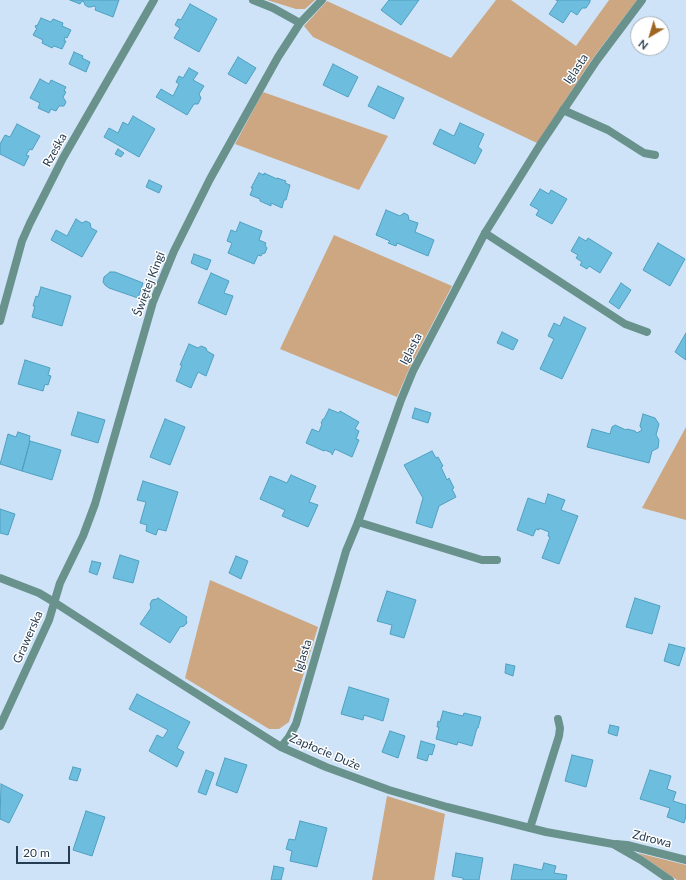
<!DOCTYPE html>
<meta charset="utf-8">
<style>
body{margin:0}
#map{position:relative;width:686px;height:880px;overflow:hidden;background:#cee3f8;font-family:Lato,sans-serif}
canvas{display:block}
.north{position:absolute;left:630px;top:16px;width:40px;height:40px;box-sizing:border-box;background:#fff;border:1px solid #a8b1b9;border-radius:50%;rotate:218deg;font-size:11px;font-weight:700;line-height:16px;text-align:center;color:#263c51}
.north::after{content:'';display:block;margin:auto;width:14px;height:18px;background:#9e6622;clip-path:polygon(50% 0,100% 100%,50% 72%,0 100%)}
.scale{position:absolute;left:16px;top:846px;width:54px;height:18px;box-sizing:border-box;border:2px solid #263c51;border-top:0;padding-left:5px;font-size:12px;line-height:14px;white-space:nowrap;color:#263c51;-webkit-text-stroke:3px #fff;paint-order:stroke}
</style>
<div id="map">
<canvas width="686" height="880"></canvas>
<div class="north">N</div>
<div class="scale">20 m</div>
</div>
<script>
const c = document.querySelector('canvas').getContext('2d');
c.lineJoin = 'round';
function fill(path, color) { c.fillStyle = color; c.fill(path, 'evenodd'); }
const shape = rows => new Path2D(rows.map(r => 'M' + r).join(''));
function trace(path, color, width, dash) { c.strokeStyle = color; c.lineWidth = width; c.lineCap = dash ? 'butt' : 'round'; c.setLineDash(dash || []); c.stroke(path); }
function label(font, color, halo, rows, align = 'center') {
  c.font = font + ' Lato,sans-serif'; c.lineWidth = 3; c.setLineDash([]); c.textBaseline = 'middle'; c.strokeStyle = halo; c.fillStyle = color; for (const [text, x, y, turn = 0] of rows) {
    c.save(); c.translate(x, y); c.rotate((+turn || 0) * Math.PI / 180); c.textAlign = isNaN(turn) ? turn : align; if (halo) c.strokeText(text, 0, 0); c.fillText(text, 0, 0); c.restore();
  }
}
fill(shape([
 [267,0,315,0,305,9,296,9],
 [496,0,511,0,576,46,609,0,637,0,593,58,537,143,313,37,304,26,327,1,451,58],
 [263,92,388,136,359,190,235,144],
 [334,235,452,286,410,367,397,397,280,349],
 [686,427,686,520,642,508],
 [210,580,318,627,289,722,279,729,269,729,185,678],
 [387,796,445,814,434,880,372,880],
 [638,853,686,865,686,880,677,880]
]), '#cda782');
const building = shape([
 [70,0,119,0,113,17,95,10,96,7,94,6,91,7,88,7,85,5,84,2,82,1,80,4,70,0],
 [389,0,419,0,401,25,381,10,389,0],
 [556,0,590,0,590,2,586,8,582,8,577,15,571,11,563,23,549,14,558,1,556,0],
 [190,4,217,19,199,52,174,38,180,28,175,25,178,19,181,20,190,4],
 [41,18,51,22,53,19,63,23,62,26,71,30,67,38,65,37,64,41,66,41,62,49,54,46,52,48,42,43,43,40,33,35,37,28,35,27,36,25,37,26,41,18],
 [74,52,83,56,82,58,90,62,86,72,69,64,74,52],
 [238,57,256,68,246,84,228,74,238,57],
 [333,64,358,77,348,97,323,85,333,64],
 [189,68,198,73,193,80,204,86,199,94,201,98,198,104,194,104,187,115,156,97,161,89,173,96,179,84,176,82,179,76,183,78,189,68],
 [40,79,49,84,51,80,66,87,64,91,66,92,63,97,66,102,64,106,59,106,56,111,51,109,49,113,38,108,40,103,30,98,40,79],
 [378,86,404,98,394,119,368,106,378,86],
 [133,116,155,129,139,157,104,137,109,128,118,133,123,122,128,125,133,116],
 [460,123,484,134,478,147,482,150,475,164,433,144,440,129,454,136,460,123],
 [17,124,40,136,32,150,30,149,26,155,29,156,24,166,0,154,0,144,5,135,10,137,17,124],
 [118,149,124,153,121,157,115,154,118,149],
 [259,173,264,175,264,173,277,179,277,178,286,181,285,183,290,185,286,200,284,200,282,208,271,203,271,206,260,201,260,199,250,195,253,188,251,188,259,173],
 [149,180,162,186,159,193,146,187,149,180],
 [540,189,549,194,551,190,567,199,552,224,536,215,539,210,530,205,540,189],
 [386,210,400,216,404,213,408,215,409,220,418,223,415,232,434,240,428,256,397,243,396,246,388,243,390,241,376,235,386,210],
 [76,219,82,223,86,221,90,223,91,228,97,231,82,257,51,240,56,230,67,236,76,219],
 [240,222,262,231,259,240,266,243,265,245,267,248,265,253,262,254,261,256,258,255,254,264,228,253,232,243,227,241,231,230,236,232,240,222],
 [579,237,586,241,588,238,612,253,600,273,589,266,587,269,580,265,582,262,576,258,578,255,571,251,579,237],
 [658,243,685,259,670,286,643,270,658,243],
 [194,254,211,260,207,270,191,263,194,254],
 [110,272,115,272,143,283,138,298,109,288,105,285,103,282,104,277,110,272],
 [211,273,229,281,224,293,233,296,226,315,198,303,211,273],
 [621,283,631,290,619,309,609,302,621,283],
 [41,287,71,296,62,326,32,317,35,306,33,306,36,296,38,297,41,287],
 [564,317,586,328,562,379,540,369,554,339,548,336,554,323,560,326,564,317],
 [502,332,518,340,513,350,497,343,502,332],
 [686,333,686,360,675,352,686,333],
 [189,344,198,348,201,346,206,348,207,351,214,355,206,376,198,372,191,388,176,381,182,365,180,365,189,344],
 [25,360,50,368,48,375,51,376,48,385,45,384,43,391,18,384,25,360],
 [415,408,431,413,428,423,412,418,415,408],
 [329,409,339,413,340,411,359,422,355,429,359,431,356,439,359,440,352,457,335,449,332,455,332,453,325,450,324,451,306,443,312,429,319,432,322,424,321,423,323,419,324,419,329,409],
 [78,412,105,420,98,443,71,435,78,412],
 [643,414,655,418,659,424,656,435,659,440,658,448,652,451,649,463,587,447,592,429,610,434,612,427,615,425,626,430,627,429,635,431,637,433,642,430,640,426,643,414],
 [165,419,185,427,170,465,150,457,165,419],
 [18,432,30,436,29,441,30,441,22,471,0,464,8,434,16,437,18,432],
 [30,441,61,450,52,480,22,471,30,441],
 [432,451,436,458,438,457,443,466,441,467,447,480,449,478,454,488,452,489,456,497,439,506,432,528,416,523,423,498,404,465,432,451],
 [291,475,316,486,309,502,318,505,308,527,282,516,285,510,260,499,270,476,287,483,291,475],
 [143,481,178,492,166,531,158,529,156,535,146,531,147,525,140,523,146,502,137,500,143,481],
 [548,494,565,500,561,510,578,516,559,564,542,558,550,537,548,536,549,532,539,528,539,530,536,529,533,536,517,530,528,498,545,504,548,494],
 [0,509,15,514,8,535,0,533,0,509],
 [120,555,139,561,133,583,113,578,120,555],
 [236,556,248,561,241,579,229,573,236,556],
 [92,561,101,563,97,575,89,572,92,561],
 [387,591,416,600,404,638,390,634,392,625,377,621,387,591],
 [158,598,187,617,186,619,187,623,184,626,180,627,170,643,140,624,151,608,150,604,152,600,157,599,158,598],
 [635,598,660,606,652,634,626,627,635,598],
 [669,644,685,648,679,666,664,661,669,644],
 [506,664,515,666,513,676,505,673,506,664],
 [349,687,389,699,383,721,364,715,363,720,341,714,349,687],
 [137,694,190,722,177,748,184,752,177,767,149,751,157,735,163,738,168,730,129,709,137,694],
 [443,711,463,716,464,713,481,717,478,728,477,728,472,746,458,742,457,745,436,739,439,727,437,727,438,721,440,722,443,711],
 [610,725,619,727,617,736,608,733,610,725],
 [390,731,405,736,398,758,382,752,390,731],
 [421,741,435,745,432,755,429,754,427,761,417,758,421,741],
 [572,755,593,760,586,787,565,781,572,755],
 [225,758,247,765,237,793,216,785,225,758],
 [73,767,81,769,77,781,69,779,73,767],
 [206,770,214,773,206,795,198,792,206,770],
 [650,770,671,776,667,789,676,792,673,801,686,805,686,816,684,823,667,817,670,808,640,799,650,770],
 [1,784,23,795,9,823,0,819,1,784],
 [86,811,105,817,92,856,73,850,86,811],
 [300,821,327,828,317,867,290,861,292,851,286,849,289,839,295,840,300,821],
 [456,853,483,858,479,880,463,880,463,878,452,876,456,853],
 [544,863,556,866,554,873,567,875,566,880,511,880,514,864,542,870,544,863],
 [274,866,284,868,281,880,271,880,274,866]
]);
fill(building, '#6dbdde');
trace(building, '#4fa0c0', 1);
trace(shape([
 [563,110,608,130,644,153,655,155],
 [485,233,625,324,647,332],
 [358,522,482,560,497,560],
 [530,828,559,736,560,728,558,719]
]), '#69928d', 8);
trace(shape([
 [253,0,273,8,300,23],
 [0,321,22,241,30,223,63,158,154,0],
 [0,578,39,593,54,602,145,661,281,747,326,767,389,790,447,807,546,832,613,844,641,860,670,880],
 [0,726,49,620,60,583,83,536,95,504,153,302,174,251,210,179,278,57,300,23,322,0],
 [281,747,289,737,296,724,346,551,358,522,401,400,413,371,485,233,540,145,597,60,642,0],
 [616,844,627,845,686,860]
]), '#69928d', 8);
label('12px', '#263c51', '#fff', [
 ["Iglasta",576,69,-56],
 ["Rześka",55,150,-61],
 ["Świętej Kingi",149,284,-69],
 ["Iglasta",411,349,-63],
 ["Grawerska",28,637,-66],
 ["Iglasta",303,656,-73],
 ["Zapłocie Duże",325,752,23],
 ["Zdrowa",652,839,14]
]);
</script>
